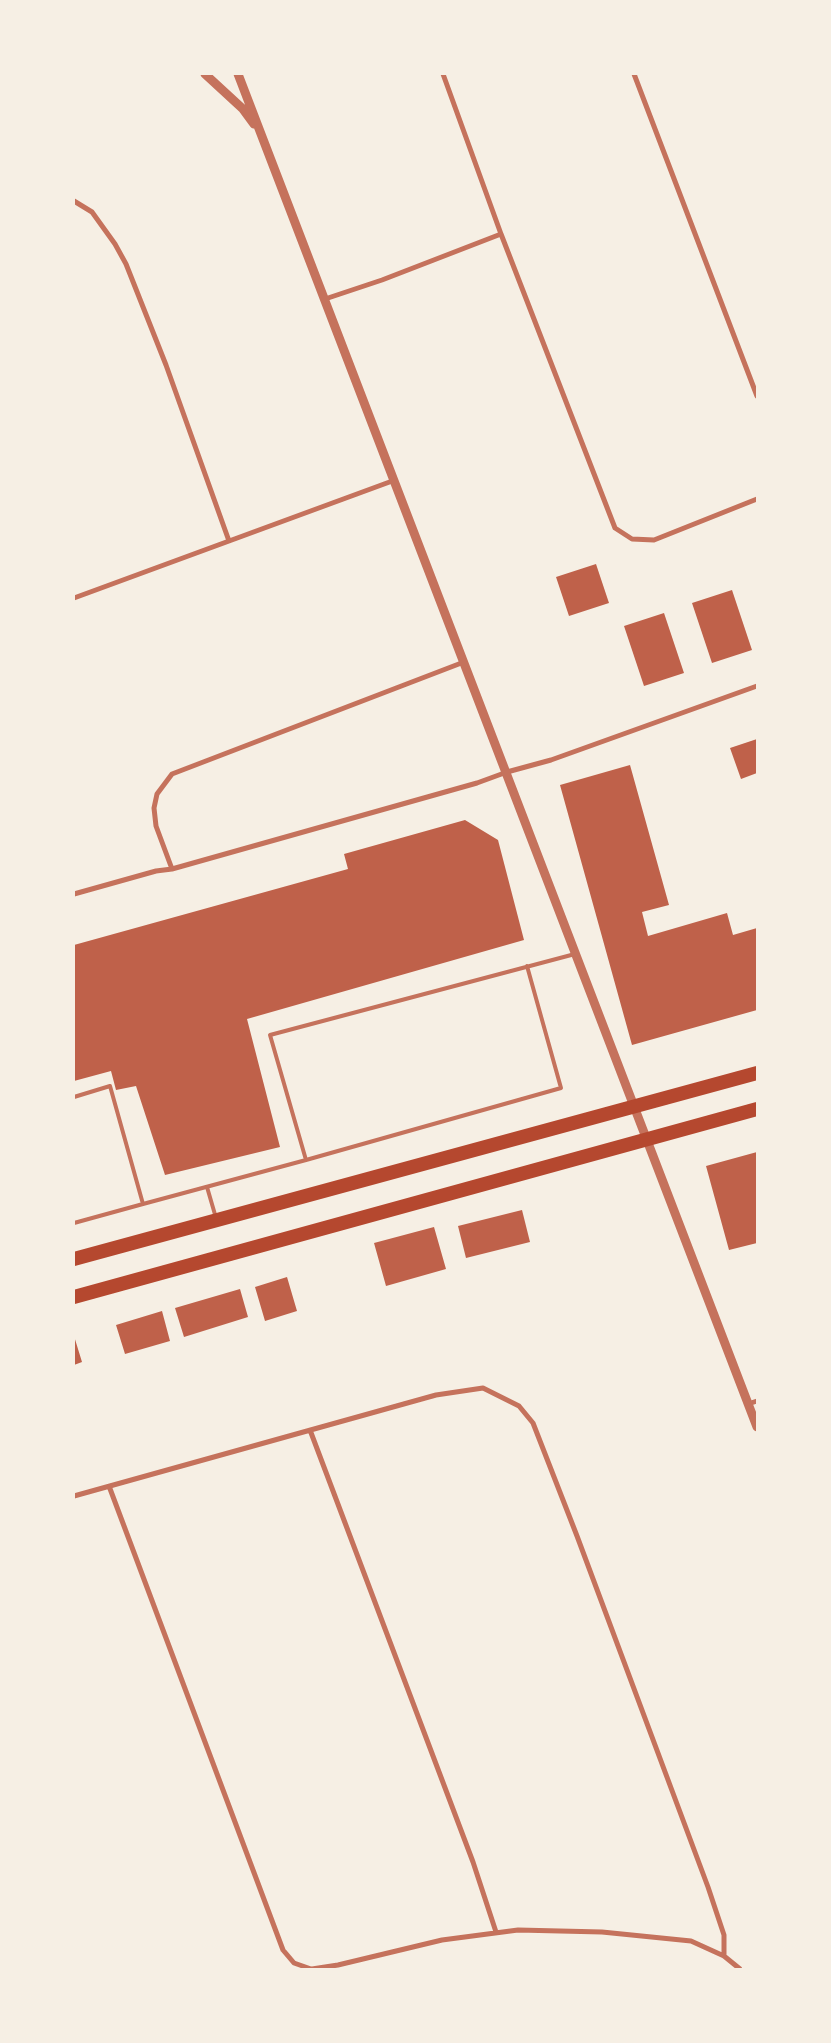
<!DOCTYPE html>
<style>
body{margin:0}
#map{position:relative;width:831px;height:2043px;overflow:hidden;background:#f6efe4;font-family:"Open Sans",sans-serif}
canvas{display:block}
.frame{position:absolute;inset:0;border:75px solid #f6efe4;pointer-events:none}
</style>
<div id="map">
<canvas width="831" height="2043"></canvas>
<div class="frame"></div>
</div>
<script>
const c = document.querySelector('canvas').getContext('2d');
c.lineJoin = 'round';
function fill(path, color) { c.fillStyle = color; c.fill(path, 'evenodd'); }
const shape = rows => new Path2D(rows.map(r => 'M' + r).join(''));
function trace(path, color, width, dash) { c.strokeStyle = color; c.lineWidth = width; c.lineCap = dash ? 'butt' : 'round'; c.setLineDash(dash || []); c.stroke(path); }
fill(shape([
 [596,564,609,603,569,616,556,577],
 [732,590,752,650,712,663,692,603],
 [664,613,684,673,644,686,624,626],
 [757,739,757,773,741,779,730,748],
 [630,765,669,905,642,912,648,936,727,913,733,935,757,928,757,1010,632,1045,560,785],
 [465,820,498,840,524,940,247,1019,280,1147,165,1175,136,1086,116,1090,111,1071,74,1081,74,945,348,869,344,854],
 [757,1152,757,1243,729,1250,706,1166],
 [522,1210,530,1242,466,1258,458,1226],
 [434,1227,446,1269,386,1286,374,1243],
 [287,1277,297,1311,265,1321,255,1287],
 [240,1289,248,1317,184,1337,175,1308],
 [162,1311,170,1341,125,1354,116,1325],
 [74,1336,82,1362,74,1365]
]), '#bf614a');
trace(shape([
 [74,1097,110,1086,143,1204,306,1160,270,1035,575,954],
 [306,1160,561,1088,527,966],
 [207,1187,216,1218],
 [74,1223,143,1204]
]), '#c5725c', 4);
trace(shape([
 [443,74,501,234,615,528,632,539,654,540,757,499],
 [634,74,757,396],
 [74,201,92,212,115,244,126,264,166,365,229,541],
 [325,299,382,280,501,234],
 [74,598,395,480],
 [172,869,156,826,154,808,157,794,172,774,464,662],
 [74,894,156,871,172,869,477,783,507,772,551,760,757,686],
 [748,1404,757,1401],
 [310,1430,473,1862,496,1932],
 [109,1486,283,1950,294,1963,311,1969],
 [74,1496,436,1395,483,1388,519,1406,533,1423,577,1536,708,1887,724,1935,724,1956],
 [312,1969,338,1965,442,1940,518,1930,602,1932,691,1941,724,1956,740,1969]
]), '#c5725c', 5);
trace(shape([
 [205,74,243,109,254,124],
 [238,74,757,1427]
]), '#c5725c', 9);
trace(shape([
 [74,1259,757,1073],
 [74,1297,757,1109]
]), '#b5482f', 14);
</script>
